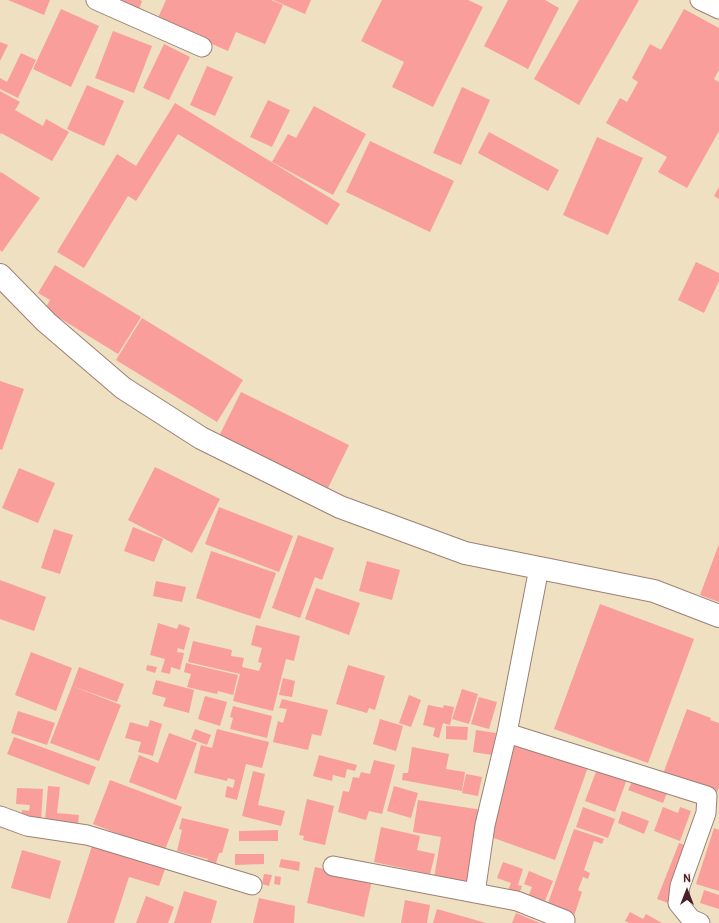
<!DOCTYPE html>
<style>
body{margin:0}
#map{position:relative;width:719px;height:923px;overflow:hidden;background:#eee0c0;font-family:Pangolin,sans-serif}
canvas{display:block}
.north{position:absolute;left:667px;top:871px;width:40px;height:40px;-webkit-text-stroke:3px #f7f3e8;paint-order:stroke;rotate:0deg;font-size:11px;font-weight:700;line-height:16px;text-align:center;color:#4a1f2b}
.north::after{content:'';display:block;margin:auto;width:14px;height:18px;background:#4a1f2b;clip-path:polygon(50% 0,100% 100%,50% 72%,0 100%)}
</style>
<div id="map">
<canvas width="719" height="923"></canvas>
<div class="north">N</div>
</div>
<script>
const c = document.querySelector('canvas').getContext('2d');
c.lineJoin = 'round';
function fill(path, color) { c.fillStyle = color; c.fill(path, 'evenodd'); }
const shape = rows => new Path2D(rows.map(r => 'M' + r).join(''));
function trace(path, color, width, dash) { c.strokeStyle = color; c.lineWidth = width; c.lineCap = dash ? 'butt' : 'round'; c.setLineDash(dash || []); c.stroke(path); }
fill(shape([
 [8,0,50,0,44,15],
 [123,0,140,0,142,1,138,12,121,5],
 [166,0,271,0,283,5,265,44,236,32,228,51,157,20],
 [273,0,311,0,305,14],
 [382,0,468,0,483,7,433,107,392,87,404,62,361,41],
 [508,0,545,0,559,8,528,69,484,46],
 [579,0,639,0,579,105,534,79],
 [61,9,99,26,71,87,33,69],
 [684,9,719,28,719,70,714,79,719,82,719,131,687,188,658,172,667,157,606,123,620,98,627,102,638,82,632,78,650,44,661,50],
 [113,31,152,46,134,93,95,78],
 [0,42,8,45,0,61],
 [164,44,190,57,169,100,143,88],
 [21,53,36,60,18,98,0,89,0,78,7,82],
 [207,66,233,77,215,116,190,105],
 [87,85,124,101,104,146,67,129],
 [462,87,490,100,461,165,433,153],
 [0,91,20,102,15,110,43,126,46,119,69,132,52,161,1,133,0,135],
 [268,100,290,110,272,147,250,137],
 [175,103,340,204,327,225,178,134,136,201,128,196,84,268,57,252,117,154,136,166],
 [314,106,366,134,333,195,272,162,288,134,296,138],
 [489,132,559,170,548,191,478,153],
 [597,137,643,158,608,235,563,215],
 [370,141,454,181,430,232,346,192],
 [1,172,40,198,2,252,0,250,0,173],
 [719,187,719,199,714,196],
 [696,262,719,273,719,281,704,313,678,300],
 [55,265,141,317,118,354,45,309,50,300,38,293],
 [142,318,243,380,217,422,116,360],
 [0,381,24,389,2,450,0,449],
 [241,392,349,445,328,488,219,436],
 [155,467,220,499,192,553,128,520],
 [19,468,55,483,38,523,2,508],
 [219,507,293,536,279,572,205,544],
 [133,527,163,539,154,562,124,551],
 [54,529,73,535,60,574,41,568],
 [298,535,334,548,322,580,315,577,300,618,272,608],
 [719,544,719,602,700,595],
 [211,551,276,573,260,619,196,598],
 [367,561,400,570,392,600,359,591],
 [0,580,46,597,34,631,0,619],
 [156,581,186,587,182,602,153,596],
 [316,588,360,603,349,635,305,619],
 [600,604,694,639,648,763,554,729],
 [158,623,177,629,179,624,190,628,184,650,178,648,177,652,184,653,180,670,171,667,170,674,161,672,165,659,150,655],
 [256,625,300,636,294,661,286,659,273,711,233,701,240,674,188,662,193,641,232,650,231,656,244,658,242,667,259,671,262,663,258,662,262,648,251,645],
 [31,652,72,668,56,711,15,695],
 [186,663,238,675,233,695,218,691,217,694,187,687,191,674,184,672],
 [147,665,157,667,155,673,146,670],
 [348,665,385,676,375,710,369,708,367,713,336,704],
 [79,667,124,684,117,702,72,686],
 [283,678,295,681,292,697,279,695],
 [156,680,194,690,189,713,163,706,166,698,152,694],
 [72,686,121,705,99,761,50,743],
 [462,689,478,694,469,724,452,719],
 [409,695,421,700,411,727,399,723],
 [205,696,227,702,220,726,198,719],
 [479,697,497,702,489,729,471,724],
 [282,699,328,710,321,736,312,734,308,750,273,742,278,721,283,723,287,709,279,708],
 [428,705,443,708,444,705,454,707,450,725,443,723,439,738,433,736,435,728,423,725],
 [233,706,272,716,267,738,230,729,233,718,230,717],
 [687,709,711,718,710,720,719,723,719,787,717,793,663,774],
 [18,711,55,723,47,745,11,733],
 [380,719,403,726,396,751,373,744],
 [150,720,162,724,153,756,138,752,141,742,125,738,130,722,148,727],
 [446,726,468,727,467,740,446,739],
 [195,729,211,735,207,745,191,739],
 [217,729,269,742,262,768,246,764,237,800,225,797,227,786,233,788,235,780,228,778,227,781,194,773,201,745,212,748],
 [476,730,496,733,492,755,473,752],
 [169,733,197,743,176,800,129,782,139,755,158,763],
 [14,737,96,767,89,785,7,754],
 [512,739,588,767,555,860,491,837],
 [412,747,449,754,446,769,465,772,462,791,402,780,403,773,408,773],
 [319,755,357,765,355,771,347,769,345,778,333,775,332,781,313,776],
 [374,760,395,765,382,814,369,811,366,820,338,812,343,791,349,792,353,777,359,778,361,772,370,774],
 [597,769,627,779,615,812,585,801],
 [253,771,265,774,258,805,285,811,281,826,242,816],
 [466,774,482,777,478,796,462,793],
 [110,780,182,807,164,852,93,824],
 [633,780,667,793,663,803,628,790],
 [48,786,60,787,57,813,79,815,78,824,45,821],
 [394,786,418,793,411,818,387,811],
 [17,788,43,789,41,821,21,820,22,810,29,811,30,805,16,804],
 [307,799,334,806,325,845,303,840,304,836,299,835],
 [418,800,482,810,470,884,434,878,441,837,413,832],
 [583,807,615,819,608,838,576,827],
 [663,807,678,813,680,807,691,811,680,841,654,831],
 [622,811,649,821,644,834,618,823],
 [182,818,229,829,222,853,219,853,215,867,206,865,208,859,177,851,182,830,179,829],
 [381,827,420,836,417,850,435,854,430,874,374,862],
 [714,828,719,830,719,891,696,884],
 [574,829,604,839,602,844,594,841,584,870,590,873,588,879,583,877,578,890,582,892,573,919,546,909],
 [278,830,278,841,239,841,239,831],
 [679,843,690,847,668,903,657,899],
 [92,846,165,869,159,886,129,877,114,923,67,923],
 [22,850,61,861,50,899,11,888],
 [235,854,264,854,264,864,235,865],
 [281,859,300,862,299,871,279,867],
 [503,862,523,869,518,885,522,886,518,897,507,893,511,883,497,878],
 [315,867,372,880,364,917,307,903],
 [529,871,553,881,542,908,526,902,532,887,524,884],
 [264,874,272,875,269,886,262,884],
 [275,876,281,877,280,885,274,884],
 [704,890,719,895,719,909,700,903],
 [184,891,217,901,211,923,174,923],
 [146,896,174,907,168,923,136,923],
 [259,898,295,906,294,923,253,923],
 [405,900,430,905,427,923,401,923],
 [437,909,486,923,433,923],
 [630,912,643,919,646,914,662,923,629,923,625,921],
 [516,913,540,923,512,923]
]), '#fa9e9b');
const minor = shape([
 [96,0,202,47],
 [700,0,719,9],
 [507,733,707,796,706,813,680,886,678,903,691,919,700,923],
 [0,816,27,826,87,835,252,885],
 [333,866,517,901,565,920],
 [475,893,485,825,507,733,539,568]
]);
const tertiary = shape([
 [0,275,46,322,123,388,201,438,340,507,465,553,654,591,719,616]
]);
trace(minor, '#9c8076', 21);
trace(tertiary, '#9c8076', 24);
trace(minor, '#fff', 19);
trace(tertiary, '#fff', 22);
</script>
